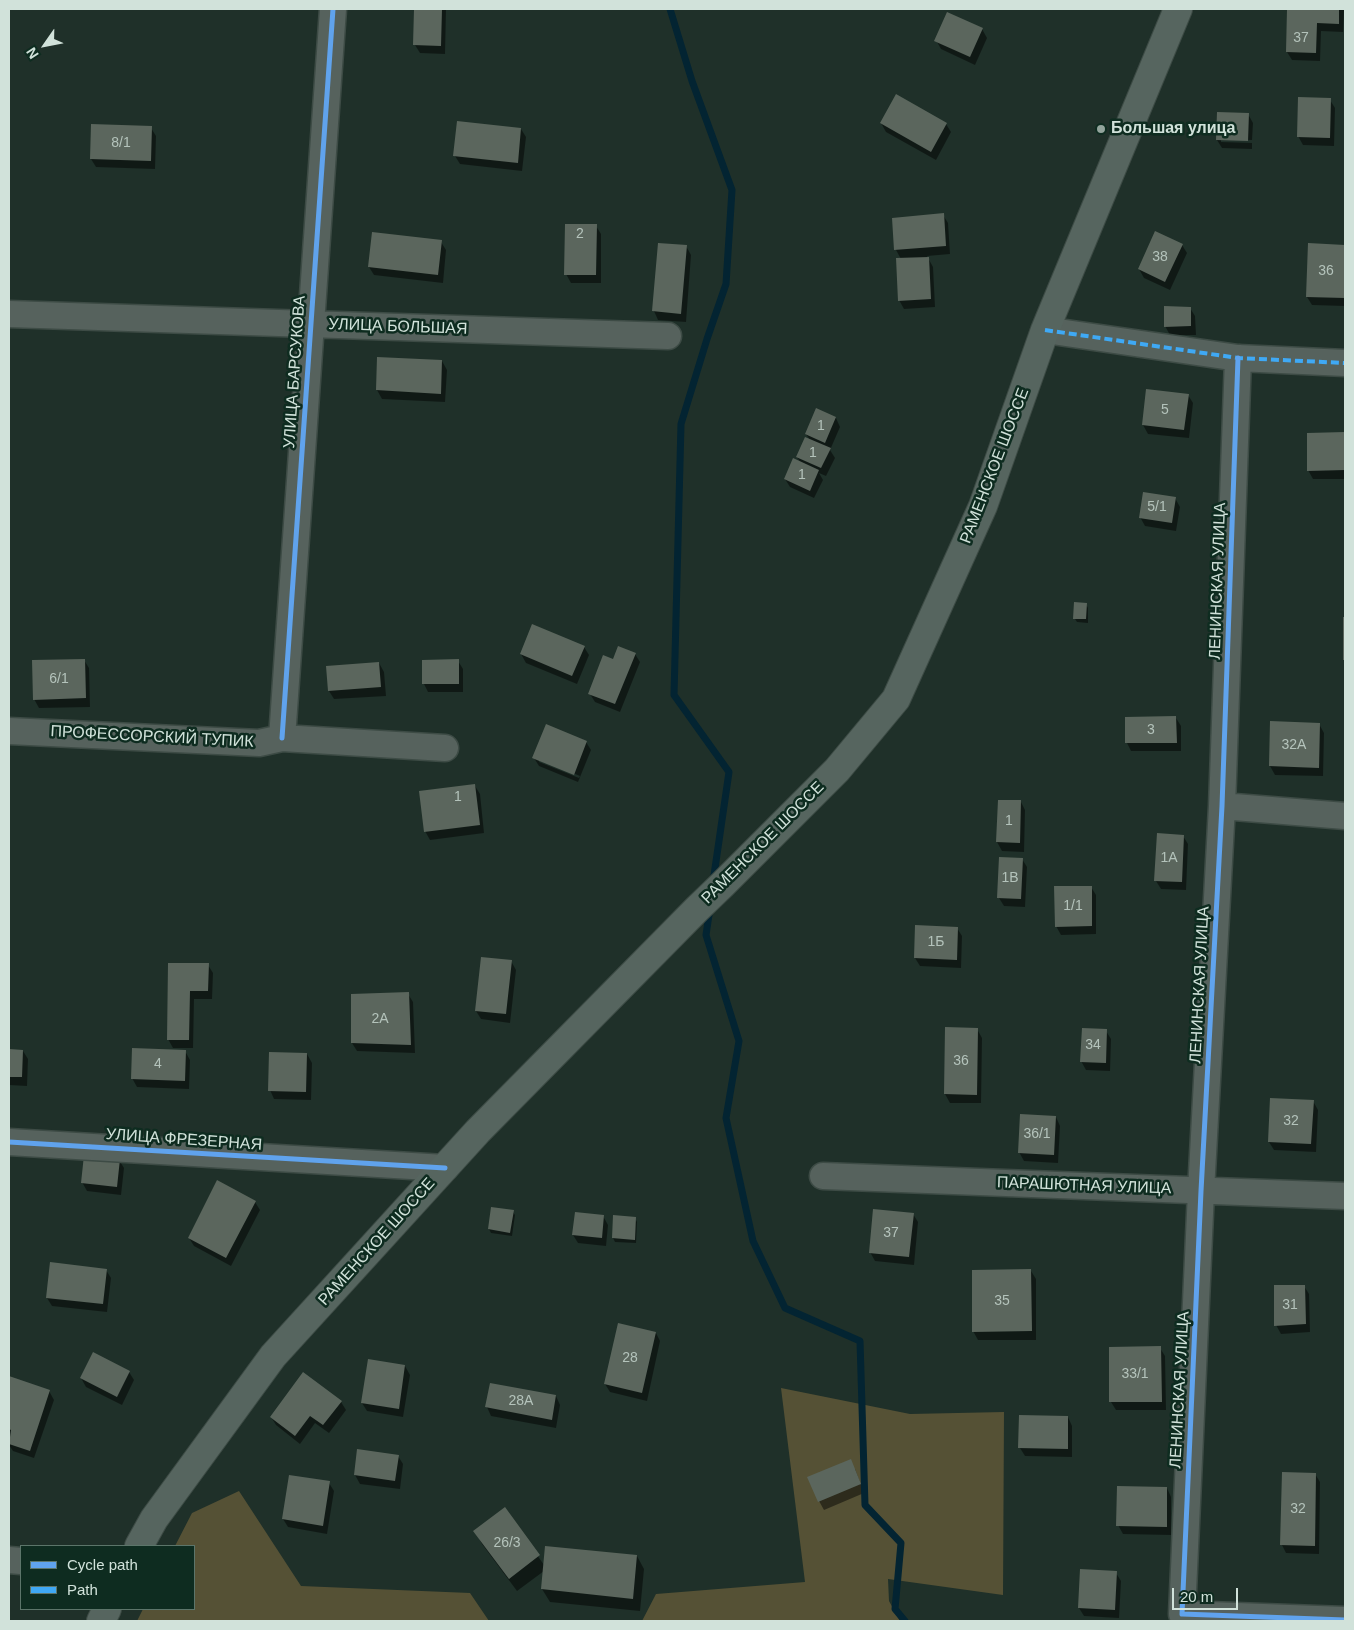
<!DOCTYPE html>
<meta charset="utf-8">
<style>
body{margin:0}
#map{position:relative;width:1354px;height:1630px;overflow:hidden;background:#1f3029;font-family:Helvetica,sans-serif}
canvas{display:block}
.frame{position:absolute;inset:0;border:10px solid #d1e2da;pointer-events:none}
.legend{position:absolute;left:20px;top:1545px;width:175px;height:65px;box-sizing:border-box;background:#0e2c20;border:1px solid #5c756a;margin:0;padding:6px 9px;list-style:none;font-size:15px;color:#d1e2da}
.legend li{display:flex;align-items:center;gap:10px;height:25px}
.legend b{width:25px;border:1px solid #5c756a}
.north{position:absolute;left:20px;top:20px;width:50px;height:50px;-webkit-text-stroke:4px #0e2c20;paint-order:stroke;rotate:237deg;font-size:14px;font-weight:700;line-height:20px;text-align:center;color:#d1e2da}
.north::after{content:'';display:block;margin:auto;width:18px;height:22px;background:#d1e2da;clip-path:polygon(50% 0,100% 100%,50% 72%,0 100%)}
.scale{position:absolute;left:1172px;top:1588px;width:66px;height:22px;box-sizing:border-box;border:2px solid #d1e2da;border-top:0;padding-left:6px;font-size:15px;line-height:18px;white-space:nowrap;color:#d1e2da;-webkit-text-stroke:4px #0e2c20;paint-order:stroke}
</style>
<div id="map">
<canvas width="1354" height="1630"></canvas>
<div class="frame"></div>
<ul class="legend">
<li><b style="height:6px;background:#60a3ed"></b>Cycle path</li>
<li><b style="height:6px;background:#3fa9f5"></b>Path</li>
</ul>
<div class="north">N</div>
<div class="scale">20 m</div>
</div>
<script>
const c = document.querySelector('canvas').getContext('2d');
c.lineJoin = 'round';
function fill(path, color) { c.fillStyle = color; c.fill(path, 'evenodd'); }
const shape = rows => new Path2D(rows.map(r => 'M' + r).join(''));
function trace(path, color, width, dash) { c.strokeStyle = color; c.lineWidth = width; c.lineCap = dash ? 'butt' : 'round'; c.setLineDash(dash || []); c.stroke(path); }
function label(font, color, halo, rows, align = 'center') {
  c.font = font + ' Helvetica,sans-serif'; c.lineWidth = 5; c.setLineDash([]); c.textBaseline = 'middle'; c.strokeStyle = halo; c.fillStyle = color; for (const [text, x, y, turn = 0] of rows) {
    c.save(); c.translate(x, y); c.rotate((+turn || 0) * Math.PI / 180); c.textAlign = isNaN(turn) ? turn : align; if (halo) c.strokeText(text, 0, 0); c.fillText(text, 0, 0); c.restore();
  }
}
fill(shape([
 [781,1388,910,1414,1004,1412,1003,1595,888,1579,889,1601,900,1621,642,1621,656,1594,805,1582],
 [239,1491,301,1586,470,1593,489,1621,137,1621,143,1609,194,1609,194,1546,175,1546,192,1513]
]), '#555135');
fill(shape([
 [416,9,446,9,445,54,420,53,415,45],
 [1288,9,1344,9,1343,32,1321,31,1320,61,1292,60,1287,52],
 [982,29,987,38,975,65,941,49,936,40],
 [1330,100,1335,108,1334,146,1303,145,1298,136],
 [1248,114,1253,123,1252,140,1221,139,1221,142,1252,143,1252,149,1222,148,1217,140],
 [881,123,946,124,951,132,936,160,886,132],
 [151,128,156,136,155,169,96,167,91,159],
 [521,129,526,137,522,171,460,164,455,156],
 [943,215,948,223,950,254,927,256,933,267,935,307,904,309,899,300,901,259,896,250,893,219],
 [596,226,601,234,601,283,571,283,566,274],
 [441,242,446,250,443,283,374,275,369,267],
 [659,244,686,246,691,255,686,322,658,320,654,311],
 [1182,245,1187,253,1170,290,1144,278,1139,269],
 [1309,245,1345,246,1345,306,1312,305,1307,297],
 [1190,308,1195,316,1196,335,1170,335,1165,326],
 [378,358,442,361,447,370,445,402,382,399,377,390],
 [1188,395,1193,403,1189,438,1148,434,1143,425],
 [817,410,836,418,840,427,830,450,835,458,826,476,819,473,823,480,814,498,790,487,785,479,801,463,797,457,810,440,806,434],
 [1308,434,1345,434,1345,479,1313,479,1308,470],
 [1175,498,1180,507,1176,531,1145,526,1140,517],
 [1086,604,1088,608,1088,623,1077,622,1075,619],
 [584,647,589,655,577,684,526,663,521,654],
 [635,654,640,662,620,712,595,702,590,694,614,660],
 [84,660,89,668,90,707,39,708,34,699],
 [458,661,463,669,463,692,428,692,424,684],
 [379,663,384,672,386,696,334,699,329,691],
 [1176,718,1181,726,1181,751,1131,751,1127,743],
 [1271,723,1319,724,1324,733,1323,776,1275,775,1270,766],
 [586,742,591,750,578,782,539,766,534,758],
 [539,759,580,776,579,778,539,762],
 [475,786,480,794,484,833,430,840,425,831],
 [999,801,1021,802,1025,810,1024,852,1002,851,997,842],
 [1183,836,1188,844,1186,890,1161,889,1156,881],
 [1022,859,1027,867,1025,907,1004,906,999,898],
 [1091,887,1096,895,1096,934,1061,935,1056,926],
 [957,928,962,936,961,968,920,966,915,958],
 [511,961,516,970,510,1023,481,1019,476,1011],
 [170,964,208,965,213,973,212,999,194,999,193,1048,173,1048,168,1039],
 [408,994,413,1002,415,1053,357,1051,352,1043],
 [946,1028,977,1029,982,1038,981,1103,950,1103,945,1094],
 [1106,1031,1111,1039,1110,1071,1086,1070,1081,1061],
 [9,1050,23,1051,28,1059,27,1086,9,1085],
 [185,1051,190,1060,189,1089,137,1087,132,1078],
 [307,1054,312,1063,311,1100,274,1099,270,1090],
 [1313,1101,1318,1110,1316,1152,1274,1150,1269,1142],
 [1056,1117,1060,1126,1058,1163,1024,1161,1019,1152],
 [119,1160,124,1168,121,1195,87,1191,82,1182],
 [255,1202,260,1210,231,1266,194,1246,189,1238],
 [513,1212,515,1215,512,1236,491,1233,489,1229],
 [913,1214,918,1222,914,1265,875,1261,870,1252],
 [603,1216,608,1225,606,1246,578,1243,573,1235],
 [635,1218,637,1222,636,1243,615,1242,613,1238],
 [106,1270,111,1278,107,1312,52,1306,47,1298],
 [1031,1271,1036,1279,1036,1340,978,1340,973,1331],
 [1304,1286,1309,1294,1310,1332,1281,1334,1276,1325],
 [656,1333,660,1341,647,1401,610,1392,605,1384],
 [1160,1348,1165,1356,1166,1410,1116,1410,1111,1402],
 [405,1366,410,1375,403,1417,367,1411,362,1403],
 [129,1372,134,1380,122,1405,86,1387,81,1378],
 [9,1377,49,1391,54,1400,34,1458,13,1451,9,1445,10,1436,9,1435],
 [556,1396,560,1405,556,1428,491,1416,487,1407],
 [341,1402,346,1410,329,1433,315,1423,300,1444,276,1425,271,1417],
 [1068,1417,1072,1426,1072,1457,1025,1456,1020,1448],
 [398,1456,403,1464,400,1489,360,1484,355,1475],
 [855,1469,864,1493,824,1510,819,1501],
 [1315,1474,1320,1482,1319,1554,1286,1553,1282,1545],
 [329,1483,334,1491,327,1534,288,1527,283,1519],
 [1167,1488,1171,1497,1171,1535,1123,1534,1118,1525],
 [505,1509,544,1565,637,1556,644,1569,640,1611,550,1602,542,1589,544,1571,517,1591,482,1544,475,1531],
 [1116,1573,1121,1581,1119,1618,1084,1616,1079,1608]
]), '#0007');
trace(shape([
 [670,9,692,81,732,190,726,284,707,339,681,424,674,695,729,772,713,882],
 [710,908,706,935,739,1041,726,1118,753,1241,785,1308,860,1341,865,1505,901,1543,895,1609,905,1621]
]), '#032432', 7);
fill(shape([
 [414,9,442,9,441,46,413,45],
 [1287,9,1339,9,1339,24,1317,23,1316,53,1286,52],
 [947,12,983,28,970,57,934,41],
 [896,94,947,123,931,152,880,123],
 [1298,97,1331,98,1330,138,1297,137],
 [1217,112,1249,113,1248,141,1216,140],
 [457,121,521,128,518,163,453,156],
 [91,124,152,126,151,161,90,159],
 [944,213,946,246,894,250,892,218],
 [565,224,597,224,596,275,564,275],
 [1155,231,1183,244,1165,282,1138,269],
 [372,232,442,240,438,275,368,267],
 [658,243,687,245,681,314,652,311],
 [1308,243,1345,245,1345,298,1306,297],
 [929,257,931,299,898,301,896,258],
 [1164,306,1191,307,1191,326,1164,327],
 [377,357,442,360,441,394,376,390],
 [1146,389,1189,394,1184,430,1142,425],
 [816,408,836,417,825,443,805,434],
 [1345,432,1345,470,1307,471,1307,433],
 [805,437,831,448,821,468,796,457],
 [793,458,819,470,810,491,784,479],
 [1143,492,1176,497,1172,523,1139,518],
 [1074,602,1087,603,1086,619,1073,619],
 [1343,617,1345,617,1345,660,1343,660],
 [532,624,585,646,572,676,520,654],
 [618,646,636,653,615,704,588,694,603,655,613,659],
 [85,659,86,698,33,700,32,660],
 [459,659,459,684,422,684,422,660],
 [379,662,381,687,328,691,326,666],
 [1176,716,1177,743,1125,743,1125,717],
 [1270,721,1320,723,1319,768,1269,766],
 [546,724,587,741,574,775,532,758],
 [475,784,480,825,424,832,419,791],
 [998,800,1021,800,1020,843,996,842],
 [1157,833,1184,835,1182,882,1154,881],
 [999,857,1023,858,1021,899,997,898],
 [1054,886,1092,886,1092,926,1055,927],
 [915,925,958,927,957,960,914,958],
 [481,957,512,960,506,1014,475,1011],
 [168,963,209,963,208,991,190,991,189,1040,167,1040],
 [409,992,411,1045,351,1043,351,994],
 [945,1027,978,1028,977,1095,944,1094],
 [1082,1028,1107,1029,1106,1063,1080,1062],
 [132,1048,186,1050,185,1081,131,1079],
 [9,1049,23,1050,22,1077,9,1077],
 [269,1052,307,1053,306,1092,268,1091],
 [1270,1098,1314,1100,1311,1144,1268,1142],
 [1020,1114,1056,1116,1054,1155,1018,1153],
 [84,1155,120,1159,117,1187,81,1183],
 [217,1180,256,1201,226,1258,188,1238],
 [491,1207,514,1210,510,1233,488,1229],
 [873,1209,914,1213,909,1257,869,1253],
 [575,1212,604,1215,602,1238,572,1235],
 [613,1215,636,1217,635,1240,612,1238],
 [50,1262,107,1269,103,1304,46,1298],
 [1031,1269,1032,1331,972,1332,972,1270],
 [1274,1285,1305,1285,1306,1324,1274,1326],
 [618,1323,656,1332,642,1393,604,1384],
 [1161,1346,1162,1402,1109,1402,1109,1347],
 [93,1352,130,1371,117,1397,80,1378],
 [368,1359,405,1365,399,1409,361,1403],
 [303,1372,342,1401,323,1425,310,1416,295,1436,270,1417],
 [9,1376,50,1390,30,1451,9,1444,11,1430,9,1429],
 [490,1383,556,1395,552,1420,485,1407],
 [1019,1415,1068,1416,1068,1449,1018,1448],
 [357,1449,399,1455,395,1481,354,1475],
 [851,1459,861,1484,818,1502,807,1477],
 [1282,1472,1316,1473,1315,1546,1280,1545],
 [289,1475,330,1481,323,1526,282,1519],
 [1117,1486,1167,1487,1167,1527,1116,1526],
 [505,1507,540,1555,509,1579,473,1531],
 [545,1546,637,1555,633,1599,541,1589],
 [1080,1569,1117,1571,1115,1610,1078,1608]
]), '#5b665d');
const minor = shape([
 [9,314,668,336],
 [1045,330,1238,358,1345,363],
 [1238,358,1222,806,1201,1191,1182,1614,1345,1620],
 [9,731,259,743,282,738,445,748],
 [282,738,333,9],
 [1222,806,1345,816],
 [9,1142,445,1168],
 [823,1176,1345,1196],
 [9,1560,21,1561]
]);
const secondary = shape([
 [139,1546,154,1519,273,1356,478,1131,697,909,723,884,837,770,896,699,983,506,1045,330,1178,9],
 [101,1621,107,1609]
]);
trace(minor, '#3d4b45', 29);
trace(secondary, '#3d4b45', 30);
trace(minor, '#56625d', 26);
trace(secondary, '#56655f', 28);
trace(shape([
 [1045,330,1238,358,1345,363]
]), '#3fa9f5', 4, [8, 4]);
trace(shape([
 [1238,358,1222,806,1201,1191,1182,1614,1345,1620],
 [282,738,333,9],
 [9,1142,445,1168]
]), '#60a3ed', 5);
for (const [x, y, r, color] of [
 [1101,129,5,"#93a49c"]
]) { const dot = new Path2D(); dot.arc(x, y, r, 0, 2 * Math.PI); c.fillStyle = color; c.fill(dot); trace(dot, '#0e2c20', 2); }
label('14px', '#b4c3bb', null, [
 ["37",1301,38],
 ["8/1",121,143],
 ["2",580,234],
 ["38",1160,257],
 ["36",1326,271],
 ["5",1165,410],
 ["1",821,426],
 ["1",813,453],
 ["1",802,475],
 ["5/1",1157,507],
 ["6/1",59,679],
 ["3",1151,730],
 ["32А",1294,745],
 ["1",458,797],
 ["1",1009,821],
 ["1А",1169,858],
 ["1В",1010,878],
 ["1/1",1073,906],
 ["1Б",936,942],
 ["2А",380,1019],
 ["34",1093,1045],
 ["36",961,1061],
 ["4",158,1064],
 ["32",1291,1121],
 ["36/1",1037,1134],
 ["37",891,1233],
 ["35",1002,1301],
 ["31",1290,1305],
 ["28",630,1358],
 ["33/1",1135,1374],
 ["28А",521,1401],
 ["32",1298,1509],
 ["26/3",507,1543]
]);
label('bold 16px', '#d1e2da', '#0e2c20', [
 ["Большая улица",1111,129]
], 'left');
label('16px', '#d1e2da', '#0e2c20', [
 ["УЛИЦА БОЛЬШАЯ",398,327,2],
 ["УЛИЦА БАРСУКОВА",295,372,-86],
 ["РАМЕНСКОЕ ШОССЕ",995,466,-69],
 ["ЛЕНИНСКАЯ УЛИЦА",1218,581,-88],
 ["ПРОФЕССОРСКИЙ ТУПИК",152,737,3],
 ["РАМЕНСКОЕ ШОССЕ",763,843,-45],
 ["ЛЕНИНСКАЯ УЛИЦА",1200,985,-87],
 ["УЛИЦА ФРЕЗЕРНАЯ",184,1140,4],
 ["ПАРАШЮТНАЯ УЛИЦА",1084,1186,2],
 ["РАМЕНСКОЕ ШОССЕ",377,1242,-48],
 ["ЛЕНИНСКАЯ УЛИЦА",1180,1390,-87]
]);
</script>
